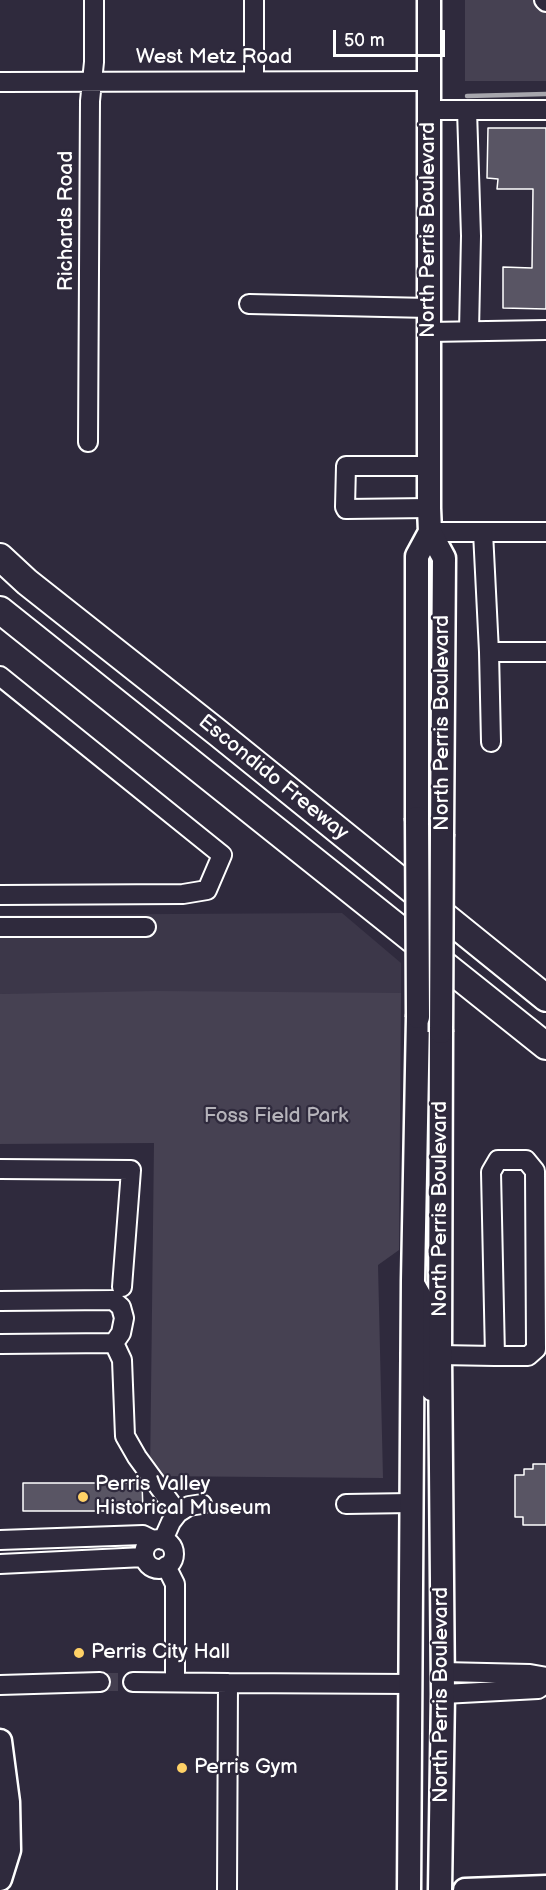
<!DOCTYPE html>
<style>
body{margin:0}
#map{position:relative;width:546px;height:1890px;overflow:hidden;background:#2f2a3d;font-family:"Balsamiq Sans",sans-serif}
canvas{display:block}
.scale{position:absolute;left:333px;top:30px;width:112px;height:27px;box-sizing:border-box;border:3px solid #fff;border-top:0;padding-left:8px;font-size:18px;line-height:21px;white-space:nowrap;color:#fff;-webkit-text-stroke:4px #2f2a3d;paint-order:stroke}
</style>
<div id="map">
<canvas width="546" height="1890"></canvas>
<div class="scale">50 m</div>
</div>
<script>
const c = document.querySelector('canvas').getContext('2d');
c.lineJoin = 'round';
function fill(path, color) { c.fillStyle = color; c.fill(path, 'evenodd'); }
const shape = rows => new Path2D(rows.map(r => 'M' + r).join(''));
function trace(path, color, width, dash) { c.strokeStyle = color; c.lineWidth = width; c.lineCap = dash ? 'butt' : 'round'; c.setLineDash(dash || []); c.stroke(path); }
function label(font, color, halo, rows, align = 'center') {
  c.font = font + ' "Balsamiq Sans",sans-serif'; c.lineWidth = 4.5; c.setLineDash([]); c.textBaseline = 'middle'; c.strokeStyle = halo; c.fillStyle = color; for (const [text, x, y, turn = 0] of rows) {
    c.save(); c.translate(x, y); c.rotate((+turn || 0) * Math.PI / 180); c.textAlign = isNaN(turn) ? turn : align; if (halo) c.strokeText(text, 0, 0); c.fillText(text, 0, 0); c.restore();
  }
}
fill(shape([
 [342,913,401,963,401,993,0,994,0,915]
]), '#3c3749');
fill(shape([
 [465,0,546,0,546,81,465,81],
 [156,991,401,993,399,1250,378,1265,383,1478,150,1476,154,1143,0,1144,0,994]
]), '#464152');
trace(shape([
 [467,96,546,94]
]), '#a7a6ad', 4.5);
const building = shape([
 [488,128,546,128,546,309,503,308,503,267,532,268,533,189,497,189,498,179,487,178,488,128],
 [533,1464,546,1464,546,1525,523,1525,523,1517,515,1517,515,1475,524,1475,524,1469,533,1469,533,1464],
 [23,1483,142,1483,143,1511,23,1511,23,1483]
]);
fill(building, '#595564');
trace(building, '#fff', 1.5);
trace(shape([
 [100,1682,133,1682]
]), '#443f50', 18, [18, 9]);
const minor = shape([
 [254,0,254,81],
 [544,0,546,2],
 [0,82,429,81],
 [429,110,546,110],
 [467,110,471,236,469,331],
 [249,304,429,308],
 [429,332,546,330],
 [88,442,90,101,94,62,94,0],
 [429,466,346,466,345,507,346,509,429,508],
 [430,532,546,532],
 [483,532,489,652,546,652],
 [489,652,491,742],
 [0,676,222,855,207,890,183,894,0,895],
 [0,927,146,927],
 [0,1169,131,1170,122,1287],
 [413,1280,426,1303,427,1386,431,1391,441,1393],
 [0,1301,113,1300,121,1307,124,1318,121,1333,114,1343,0,1344],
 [114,1343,122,1360,125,1436,137,1457,178,1513],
 [440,1355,495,1356,528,1356,536,1349,535,1171,526,1160,498,1160,491,1172,495,1356],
 [346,1504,411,1503],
 '144 1554a15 15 0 1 1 30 0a15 15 0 1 1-30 0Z',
 [0,1540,143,1535,153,1540],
 [163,1540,171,1522,178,1513,189,1506,202,1504],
 [0,1564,144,1557],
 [166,1566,175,1584,175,1682],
 [443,1672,530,1674,546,1677],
 [133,1682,228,1683],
 [0,1685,100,1682],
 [443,1694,538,1689,546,1684],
 [227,1890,228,1683,411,1684]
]);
const major = shape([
 [429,0,429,508,430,532,444,558,442,834],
 [417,818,417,556,430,532],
 [0,1741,8,1802,9,1850,0,1879],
 [409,1890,413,1280,418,1017],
 [440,1890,443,1694,440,1355,441,1032],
 [465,1890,546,1887]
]);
const highway = shape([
 [0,557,27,582,218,733,546,998],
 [0,610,546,1046]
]);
trace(minor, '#fff', 22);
trace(major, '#fff', 27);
trace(highway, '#fff', 30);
trace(minor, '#2f2a3d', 18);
trace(major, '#2f2a3d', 22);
trace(highway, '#2f2a3d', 26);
const majorBridge = shape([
 [417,818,418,1017],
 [441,1032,442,834]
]);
trace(majorBridge, '#fff', 27, []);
trace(majorBridge, '#2f2a3d', 22);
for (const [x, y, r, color] of [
 [83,1497,6,"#ffd166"],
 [79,1653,6,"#ffd166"],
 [182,1768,6,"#ffd166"]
]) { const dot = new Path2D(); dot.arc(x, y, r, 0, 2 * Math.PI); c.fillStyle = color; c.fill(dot); trace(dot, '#2f2a3d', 2); }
label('21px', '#fff', '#2f2a3d', [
 ["West Metz Road",214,58],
 ["Richards Road",67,221,-90],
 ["North Perris Boulevard",429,230,-90],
 ["North Perris Boulevard",443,723,-90],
 ["Escondido Freeway",273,778,39],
 ["North Perris Boulevard",441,1209,-90],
 ["North Perris Boulevard",442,1695,-90]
]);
label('21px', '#b5b3ba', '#2f2a3d', [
 ["Foss Field Park",276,1117]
]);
label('21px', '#fff', '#2f2a3d', [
 ["Perris Valley",95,1485],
 ["Historical Museum",95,1509],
 ["Perris City Hall",91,1653],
 ["Perris Gym",194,1768]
], 'left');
</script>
